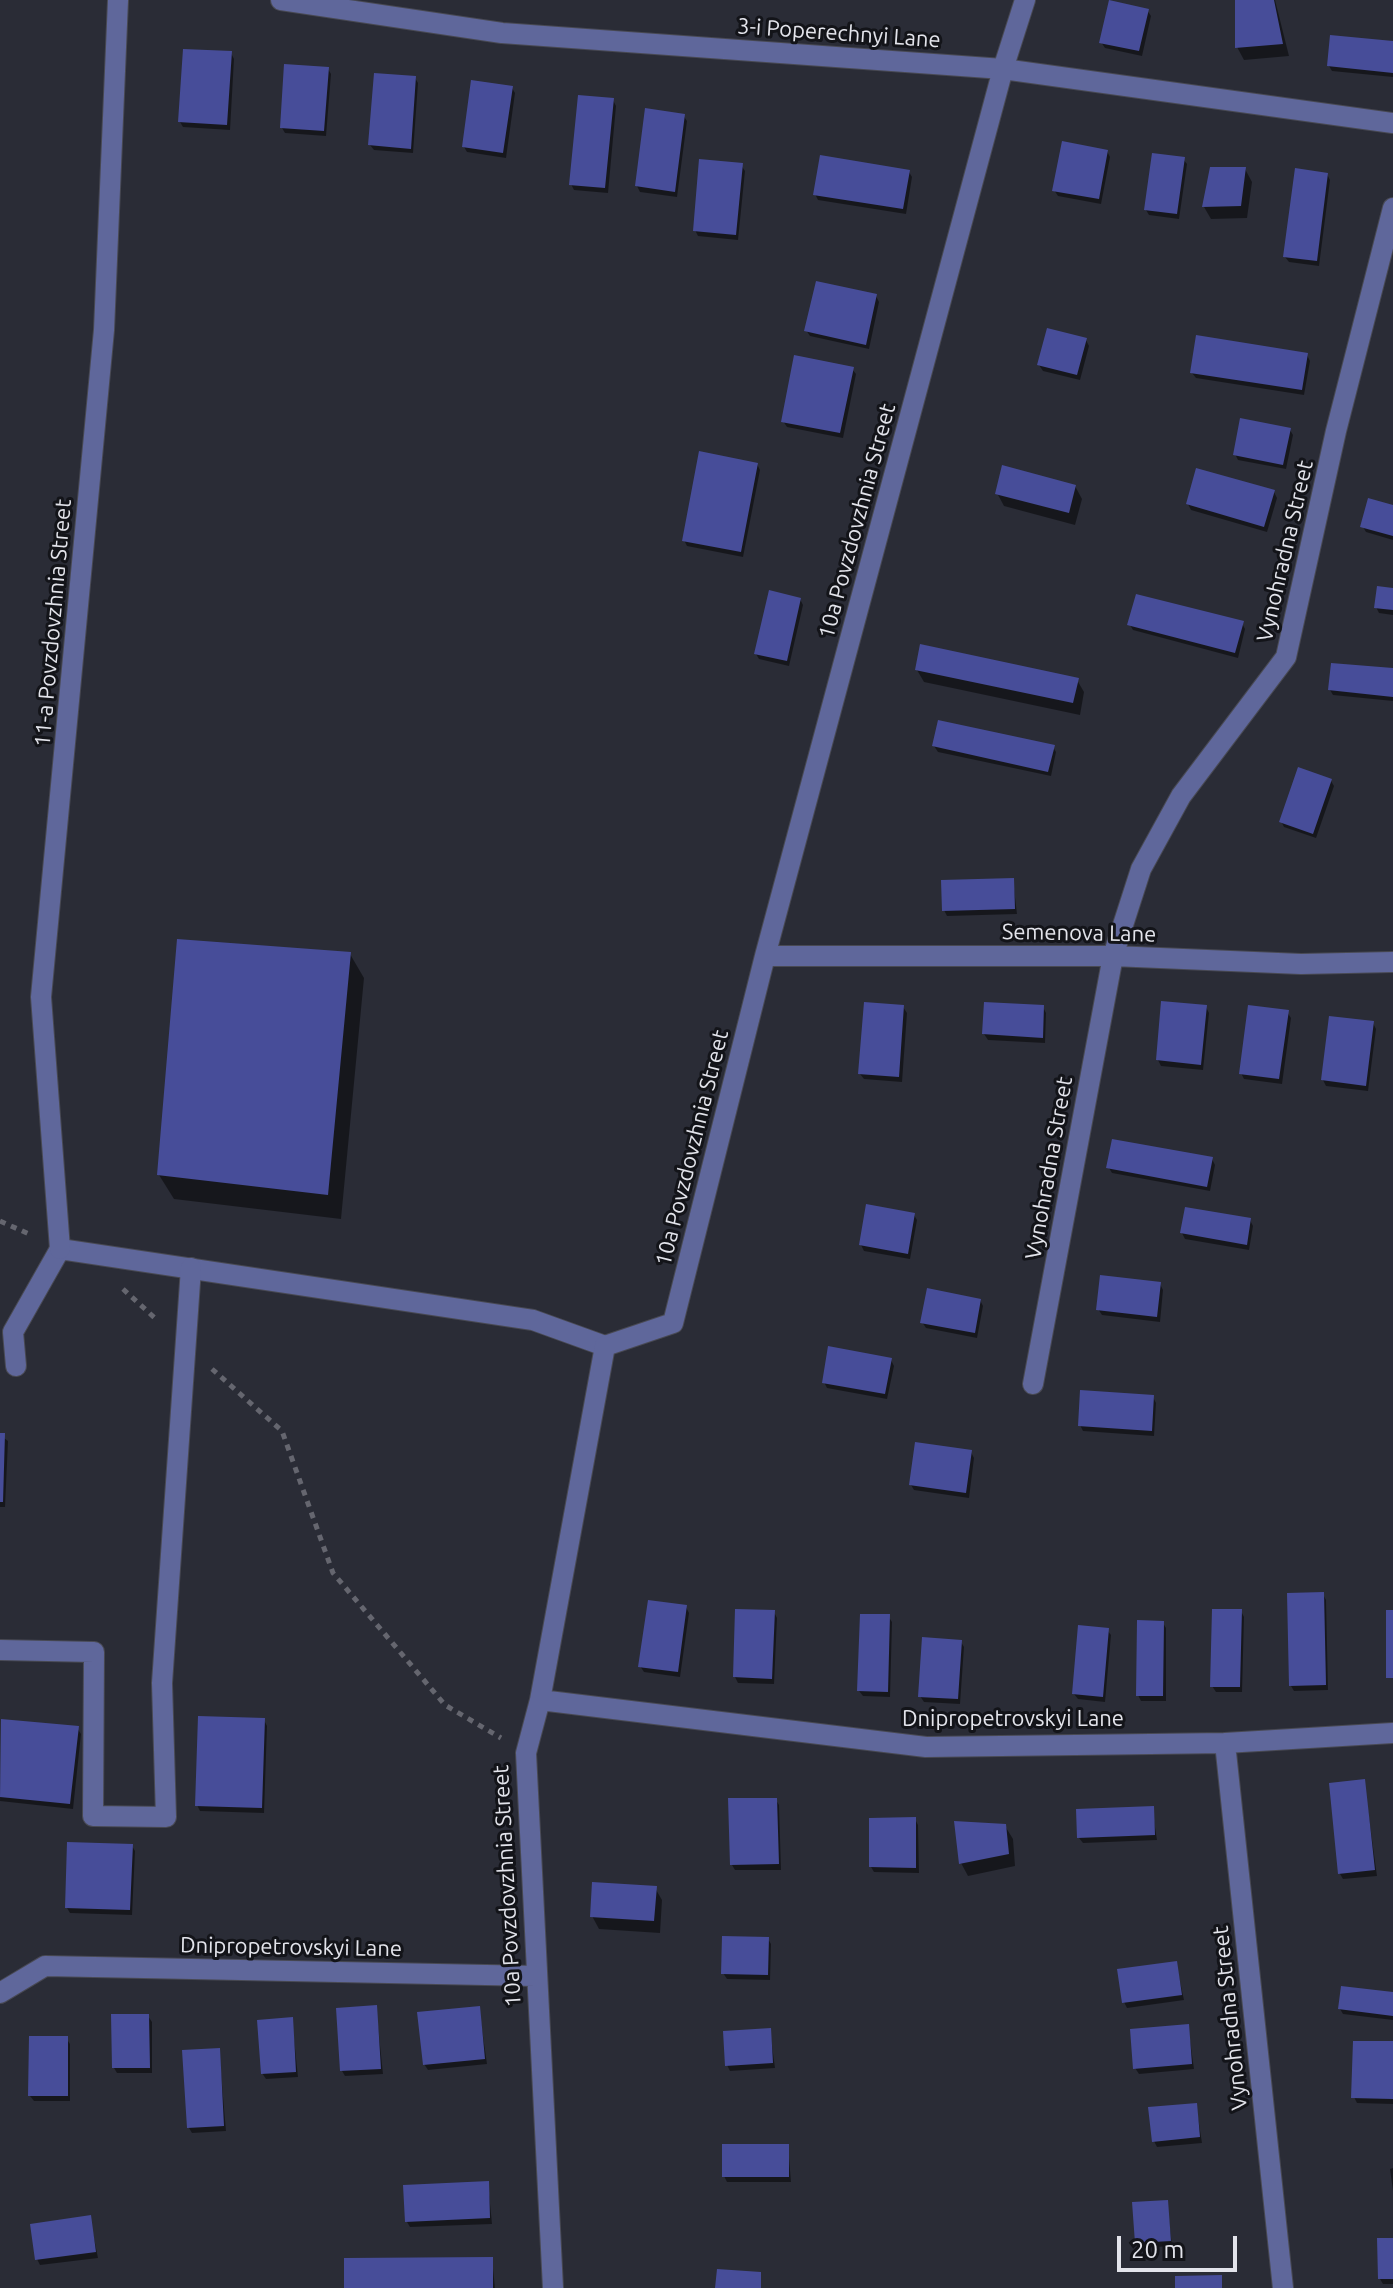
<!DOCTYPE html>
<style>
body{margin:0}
#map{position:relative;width:1393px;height:2288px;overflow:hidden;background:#2a2c36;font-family:Ubuntu,sans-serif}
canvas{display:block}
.scale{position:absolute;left:1117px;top:2236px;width:120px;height:36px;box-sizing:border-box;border:4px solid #e3e4eb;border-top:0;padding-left:10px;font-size:24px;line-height:28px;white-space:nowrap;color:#e3e4eb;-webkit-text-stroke:6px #131419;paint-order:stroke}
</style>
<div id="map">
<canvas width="1393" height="2288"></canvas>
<div class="scale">20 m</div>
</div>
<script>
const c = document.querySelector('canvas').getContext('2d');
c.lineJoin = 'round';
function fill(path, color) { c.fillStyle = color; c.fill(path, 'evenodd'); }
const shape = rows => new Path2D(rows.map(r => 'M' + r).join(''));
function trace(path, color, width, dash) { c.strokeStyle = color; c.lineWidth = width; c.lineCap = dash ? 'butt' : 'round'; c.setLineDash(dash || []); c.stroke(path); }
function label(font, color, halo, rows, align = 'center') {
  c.font = font + ' Ubuntu,sans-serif'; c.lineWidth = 6; c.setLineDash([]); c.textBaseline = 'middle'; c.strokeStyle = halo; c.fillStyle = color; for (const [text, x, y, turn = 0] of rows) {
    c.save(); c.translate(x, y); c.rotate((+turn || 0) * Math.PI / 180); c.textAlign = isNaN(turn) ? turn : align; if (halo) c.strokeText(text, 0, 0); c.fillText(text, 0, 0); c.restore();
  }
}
fill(shape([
 [1237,0,1275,0,1289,56,1244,60,1237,47],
 [1147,10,1151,16,1142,56,1105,48,1101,42],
 [1393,43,1393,77,1332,71,1329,66],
 [231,53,234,59,230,130,183,127,180,122],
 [328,69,331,74,326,136,285,133,282,128],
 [415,78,418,83,413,153,374,150,370,145],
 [512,88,515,93,506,158,467,152,464,147],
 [613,100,616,106,608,193,574,190,571,184],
 [683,115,687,121,677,197,640,192,637,186],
 [1107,151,1110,157,1101,204,1058,196,1054,190],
 [1183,159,1187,164,1179,219,1149,215,1146,210],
 [741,165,745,171,738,240,698,236,695,230],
 [1245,169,1252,182,1247,218,1211,219,1204,207],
 [909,172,912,177,906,214,818,200,815,194],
 [1327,174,1330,180,1319,266,1289,262,1285,257],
 [876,296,879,302,869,349,810,336,806,330],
 [1086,340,1089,346,1080,380,1043,371,1039,365],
 [1307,355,1310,361,1304,395,1196,378,1192,373],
 [852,369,856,374,843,438,787,427,783,421],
 [1290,430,1293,435,1286,469,1238,460,1235,454],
 [757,464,760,470,743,557,687,546,684,540],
 [1075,486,1082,499,1075,525,1004,506,997,493],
 [1274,492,1277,498,1267,532,1191,510,1188,504],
 [1393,507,1393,540,1366,532,1363,527],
 [1393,590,1393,615,1379,613,1376,607],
 [800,599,803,605,789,666,759,659,756,654],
 [1242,623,1245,629,1238,658,1133,630,1130,625],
 [917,670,1077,680,1084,692,1080,715,924,682],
 [1393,670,1393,701,1333,695,1330,690],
 [934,746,1053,747,1056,752,1051,776,938,752],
 [1331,781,1334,786,1316,838,1284,827,1281,821],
 [1013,880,1017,914,947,916,944,910],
 [350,954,364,978,341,1219,174,1199,159,1175],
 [903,1007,907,1013,902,1082,864,1079,860,1074],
 [1043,1007,1046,1013,1045,1043,988,1040,984,1034],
 [1206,1007,1209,1013,1203,1070,1161,1066,1158,1060],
 [1287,1012,1291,1018,1282,1084,1244,1079,1241,1073],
 [1373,1023,1376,1029,1368,1091,1326,1086,1323,1080],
 [1212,1159,1215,1165,1210,1191,1112,1173,1109,1168],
 [914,1215,917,1220,910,1259,864,1251,861,1245],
 [1250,1220,1253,1226,1249,1250,1185,1239,1182,1233],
 [1160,1284,1163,1290,1160,1322,1102,1315,1098,1309],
 [980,1300,983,1306,977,1338,926,1328,922,1322],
 [891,1360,894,1366,887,1399,827,1388,824,1382],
 [1153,1397,1156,1403,1154,1436,1083,1431,1080,1425],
 [0,1435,8,1441,5,1507,0,1507],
 [971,1452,974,1458,969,1498,914,1490,911,1485],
 [1323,1594,1326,1600,1328,1690,1294,1691,1291,1686],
 [686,1607,689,1613,680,1677,644,1672,640,1666],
 [1241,1611,1244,1617,1242,1692,1216,1692,1212,1686],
 [774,1612,777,1618,774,1684,738,1683,735,1677],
 [888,1616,892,1622,890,1697,863,1696,859,1691],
 [1163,1623,1166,1628,1166,1701,1141,1701,1138,1695],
 [1107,1630,1111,1635,1105,1702,1078,1699,1074,1694],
 [961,1642,964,1647,960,1704,924,1702,920,1696],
 [264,1720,267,1726,264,1813,200,1811,197,1805],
 [3,1721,77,1728,81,1734,73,1809,0,1801],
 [1364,1781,1377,1876,1343,1879,1340,1874],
 [776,1800,779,1805,781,1870,735,1870,732,1865],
 [1152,1808,1157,1840,1083,1843,1079,1838],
 [915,1819,918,1825,919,1873,874,1872,871,1867],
 [1005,1826,1013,1839,1015,1866,968,1876,961,1863],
 [132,1846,135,1851,132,1915,70,1913,67,1908],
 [655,1888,662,1900,660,1933,599,1929,592,1916],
 [768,1939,771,1944,770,1980,727,1979,723,1973],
 [1176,1963,1184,2000,1127,2008,1124,2002],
 [1393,1994,1393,2020,1343,2014,1340,2009],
 [376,2007,383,2074,345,2076,342,2071],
 [479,2008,487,2064,428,2070,424,2064],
 [148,2016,152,2022,152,2073,117,2073,114,2068],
 [292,2020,298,2077,266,2079,262,2073],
 [1188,2026,1194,2069,1139,2074,1135,2068],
 [770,2030,775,2068,730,2071,727,2065],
 [66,2038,70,2044,70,2101,34,2101,30,2096],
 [1393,2043,1393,2104,1357,2103,1354,2097],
 [219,2050,226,2131,192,2133,189,2128],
 [1196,2105,1202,2143,1157,2147,1154,2141],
 [788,2146,791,2182,727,2182,724,2176],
 [1393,2168,1393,2191,1390,2169],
 [488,2183,492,2224,410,2227,407,2222],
 [1167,2202,1172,2246,1140,2248,1137,2242],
 [90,2218,98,2258,40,2265,37,2259],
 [1393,2240,1393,2284,1383,2284,1380,2279],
 [492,2259,495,2288,346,2288]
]), '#0007');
fill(shape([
 [1109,0,1149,9,1139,51,1099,43],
 [1235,0,1274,0,1283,44,1235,48],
 [1330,35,1393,41,1393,73,1327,66],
 [183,49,232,51,227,125,178,122],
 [284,64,329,67,324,131,280,128],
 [374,73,416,76,411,149,368,145],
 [471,80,513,86,503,153,462,147],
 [578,95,614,98,605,188,569,185],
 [645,108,685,114,675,192,635,186],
 [1062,141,1108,150,1099,199,1052,191],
 [1152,153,1185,157,1177,214,1144,210],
 [820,155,910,170,903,209,813,195],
 [699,159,743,163,736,235,693,231],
 [1210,167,1246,167,1241,206,1202,207],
 [1295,168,1328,173,1317,261,1283,257],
 [816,281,877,294,866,345,804,331],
 [1047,328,1087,338,1077,375,1037,365],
 [1196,335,1308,353,1302,390,1190,373],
 [794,355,854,367,840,433,781,422],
 [1240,418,1291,428,1283,465,1233,455],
 [699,451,758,463,741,552,682,541],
 [1002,465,1076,485,1069,513,995,494],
 [1196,468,1275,490,1264,527,1186,504],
 [1368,498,1393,505,1393,536,1360,527],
 [1377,586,1393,588,1393,610,1374,608],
 [769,590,801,598,787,661,754,654],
 [1136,594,1244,621,1235,653,1127,625],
 [920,644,1079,678,1073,703,915,670],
 [1331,663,1393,668,1393,697,1328,690],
 [938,720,1055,745,1048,772,932,746],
 [1298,767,1332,779,1313,834,1279,822],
 [1014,878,1015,909,942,911,941,880],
 [177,939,351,952,328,1195,157,1175],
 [1161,1001,1207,1005,1201,1065,1156,1060],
 [864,1002,904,1005,899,1077,858,1074],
 [984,1002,1044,1005,1043,1038,982,1034],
 [1248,1005,1289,1010,1279,1079,1239,1074],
 [1329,1016,1374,1021,1366,1086,1321,1080],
 [1112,1139,1213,1157,1207,1187,1106,1168],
 [866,1204,915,1213,908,1254,859,1245],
 [1185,1207,1251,1218,1247,1245,1180,1233],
 [1100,1275,1161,1282,1157,1317,1096,1310],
 [927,1288,981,1299,975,1333,920,1323],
 [828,1346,892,1358,885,1394,822,1383],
 [1080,1390,1154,1395,1152,1431,1078,1426],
 [0,1433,5,1433,3,1502,0,1502],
 [915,1442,972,1450,966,1493,909,1485],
 [1324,1592,1326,1685,1289,1686,1287,1593],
 [648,1600,687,1605,678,1672,638,1667],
 [735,1609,775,1610,772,1679,733,1677],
 [1212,1609,1242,1609,1240,1687,1210,1687],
 [1386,1610,1393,1610,1393,1678,1386,1678],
 [860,1614,890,1614,888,1692,857,1691],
 [1137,1620,1164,1621,1163,1696,1136,1696],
 [1078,1625,1109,1628,1103,1697,1072,1694],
 [922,1637,962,1640,958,1699,918,1697],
 [198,1716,265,1718,262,1808,195,1806],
 [1,1719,79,1726,70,1804,0,1797],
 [1365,1779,1375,1870,1338,1874,1329,1783],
 [728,1798,777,1798,779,1864,730,1865],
 [1154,1806,1155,1835,1077,1838,1076,1809],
 [916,1817,916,1868,869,1867,869,1818],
 [954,1821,1006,1824,1009,1854,959,1864],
 [67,1842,133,1844,130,1910,65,1908],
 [592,1882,657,1886,654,1921,590,1917],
 [722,1936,769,1937,768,1975,721,1974],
 [1177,1961,1182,1995,1122,2003,1117,1969],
 [1341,1986,1393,1992,1393,2016,1338,2009],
 [377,2005,381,2069,340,2071,336,2008],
 [480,2006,485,2059,423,2065,417,2012],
 [111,2014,149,2014,150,2068,112,2068],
 [293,2017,296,2072,261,2074,257,2020],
 [1189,2024,1192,2064,1133,2069,1130,2029],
 [771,2028,773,2063,725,2066,723,2031],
 [29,2036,68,2036,68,2096,28,2096],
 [1353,2041,1393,2041,1393,2099,1351,2098],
 [220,2048,224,2126,187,2128,182,2050],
 [1197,2103,1200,2137,1152,2142,1148,2107],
 [722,2144,789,2144,789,2177,722,2177],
 [489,2181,490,2218,405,2222,403,2185],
 [1168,2200,1171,2241,1135,2243,1132,2202],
 [91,2215,96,2252,35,2260,30,2224],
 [1377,2238,1393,2238,1393,2279,1378,2279],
 [493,2257,493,2288,344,2288,344,2258],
 [717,2269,761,2272,761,2288,715,2288],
 [1222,2275,1222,2288,1175,2288,1175,2276]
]), '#474d99');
const lane = shape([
 [16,1366,13,1332,60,1249,533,1320,605,1346]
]);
const street = shape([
 [281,0,502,33,1003,69,1393,123],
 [765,956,1113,956,1301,964,1393,962],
 [60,1249,41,997,104,330,118,0],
 [1033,1384,1113,956,1141,869,1181,796,1286,657,1336,431,1393,208],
 [0,1650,94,1652,93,1816,166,1817,162,1683,191,1268],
 [540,1700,926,1747,1225,1743,1393,1733],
 [1225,1743,1283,2288],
 [0,1993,45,1966,535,1976],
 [553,2288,526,1753,540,1700,605,1346,673,1323,765,956,1003,69,1025,0]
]);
trace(lane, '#484953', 22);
trace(street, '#484953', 22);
trace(shape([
 [0,1221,29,1234],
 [123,1289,157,1320],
 [212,1369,282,1431,333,1573,445,1705,501,1738]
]), '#65666f', 5, [6, 6]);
trace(lane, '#5f679b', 20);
trace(street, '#5f679b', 20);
label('22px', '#e3e4eb', '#131419', [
 ["3-i Poperechnyi Lane",839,33,4],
 ["10a Povzdovzhnia Street",857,521,-75],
 ["Vynohradna Street",1285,551,-77],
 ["11-a Povzdovzhnia Street",53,623,-85],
 ["Semenova Lane",1079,933,1],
 ["10a Povzdovzhnia Street",692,1148,-76],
 ["Vynohradna Street",1049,1168,-80],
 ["Dnipropetrovskyi Lane",1013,1719],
 ["10a Povzdovzhnia Street",507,1886,-93],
 ["Dnipropetrovskyi Lane",291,1947,1],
 ["Vynohradna Street",1230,2018,-96]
]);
</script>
